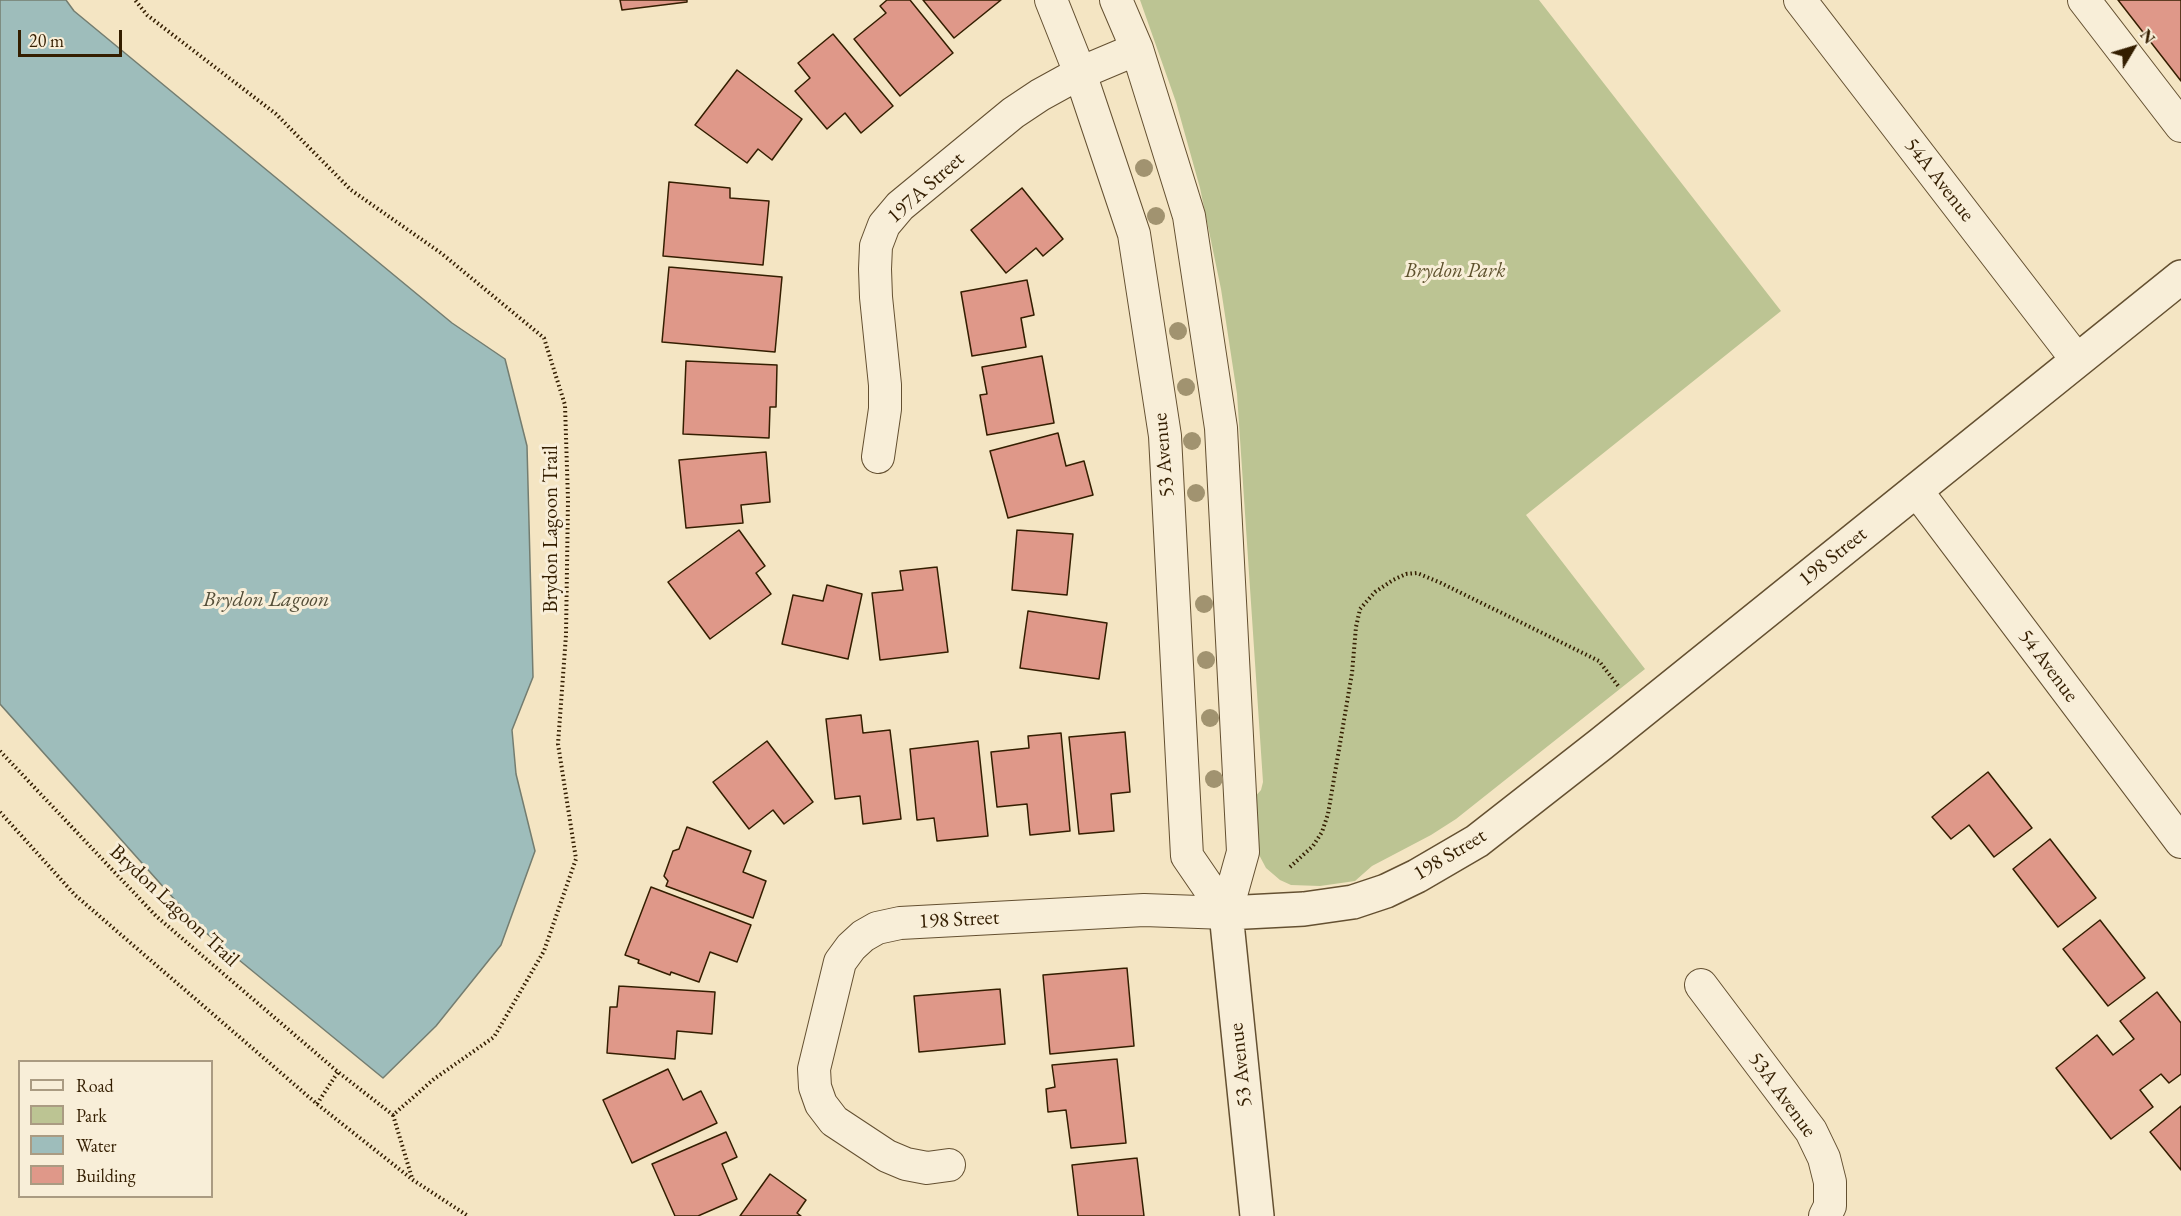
<!DOCTYPE html>
<style>
body{margin:0}
#map{position:relative;width:2181px;height:1216px;overflow:hidden;background:#f4e5c3;font-family:"EB Garamond",serif}
canvas{display:block}
.legend{position:absolute;left:18px;top:1060px;width:195px;height:138px;box-sizing:border-box;background:#f8eed8;border:2px solid #aa9b82;margin:0;padding:8px 10px;list-style:none;font-size:18px;color:#341e00}
.legend li{display:flex;align-items:center;gap:12px;height:30px}
.legend b{width:30px;border:2px solid #aa9b82}
.north{position:absolute;left:2103px;top:18px;width:60px;height:60px;-webkit-text-stroke:4px #f8eed8;paint-order:stroke;rotate:52deg;font-size:16px;font-weight:700;line-height:24px;text-align:center;color:#341e00}
.north::after{content:'';display:block;margin:auto;width:21px;height:27px;background:#341e00;clip-path:polygon(50% 0,100% 100%,50% 72%,0 100%)}
.scale{position:absolute;left:18px;top:30px;width:104px;height:27px;box-sizing:border-box;border:3px solid #341e00;border-top:0;padding-left:8px;font-size:18px;line-height:21px;white-space:nowrap;color:#341e00;-webkit-text-stroke:4px #f8eed8;paint-order:stroke}
</style>
<div id="map">
<canvas width="2181" height="1216"></canvas>
<ul class="legend">
<li><b style="height:8px;background:#f8eed8"></b>Road</li>
<li><b style="height:16px;background:#bcc493"></b>Park</li>
<li><b style="height:16px;background:#9ebdbb"></b>Water</li>
<li><b style="height:16px;background:#df9889"></b>Building</li>
</ul>
<div class="north">N</div>
<div class="scale">20 m</div>
</div>
<script>
const c = document.querySelector('canvas').getContext('2d');
c.lineJoin = 'round';
function fill(path, color) { c.fillStyle = color; c.fill(path, 'evenodd'); }
const shape = rows => new Path2D(rows.map(r => 'M' + r).join(''));
function trace(path, color, width, dash) { c.strokeStyle = color; c.lineWidth = width; c.lineCap = dash ? 'butt' : 'round'; c.setLineDash(dash || []); c.stroke(path); }
function label(font, color, halo, rows, align = 'center') {
  c.font = font + ' "EB Garamond",serif'; c.lineWidth = 6; c.setLineDash([]); c.textBaseline = 'middle'; c.strokeStyle = halo; c.fillStyle = color; for (const [text, x, y, turn = 0] of rows) {
    c.save(); c.translate(x, y); c.rotate((+turn || 0) * Math.PI / 180); c.textAlign = isNaN(turn) ? turn : align; if (halo) c.strokeText(text, 0, 0); c.fillText(text, 0, 0); c.restore();
  }
}
fill(shape([
 [1140,0,1539,0,1781,311,1526,515,1645,669,1456,819,1431,835,1372,866,1355,881,1320,886,1291,885,1280,880,1266,868,1257,851,1253,799,1261,790,1263,782,1237,394,1221,289,1200,188,1176,102]
]), '#bcc493');
const water = shape([
 [0,0,66,0,74,11,452,323,505,359,527,446,533,677,512,730,516,774,535,851,501,945,436,1026,383,1078,200,928,0,704,0,0]
]);
fill(water, '#9ebdbb');
trace(water, '#747d70', 1.5);
const building = shape([
 [620,0,687,0,687,2,622,10,620,0],
 [887,0,910,0,953,53,900,96,854,39,886,13,880,6,887,0],
 [923,0,1001,0,954,38,923,0],
 [2118,0,2181,0,2181,81,2118,0],
 [833,34,893,106,861,133,845,113,827,129,795,91,810,78,798,63,833,34],
 [737,70,802,119,772,160,758,149,747,163,695,125,737,70],
 [669,182,730,188,730,198,769,201,763,265,663,256,669,182],
 [1022,188,1063,239,1043,256,1036,248,1006,273,971,230,1022,188],
 [669,267,782,277,775,352,662,342,669,267],
 [1027,280,1034,315,1021,318,1026,347,972,356,961,292,1027,280],
 [1042,356,1054,423,987,435,980,395,987,394,982,367,1042,356],
 [686,361,777,365,776,407,770,407,769,438,683,434,686,361],
 [1058,433,1066,466,1084,461,1093,495,1008,518,990,451,1058,433],
 [766,452,770,502,741,505,743,523,686,528,679,460,766,452],
 [739,530,765,566,756,573,771,594,710,639,668,582,739,530],
 [1017,530,1073,534,1067,595,1012,590,1017,530],
 [937,567,948,652,880,660,872,593,903,590,900,571,937,567],
 [827,585,862,594,848,659,782,644,793,595,823,601,827,585],
 [1028,611,1107,623,1099,679,1020,668,1028,611],
 [861,715,863,733,890,730,901,819,863,824,860,796,835,799,826,719,861,715],
 [1125,732,1130,792,1111,794,1114,831,1079,834,1069,737,1125,732],
 [1061,733,1070,831,1030,835,1027,804,997,807,991,752,1029,748,1028,736,1061,733],
 [767,741,813,802,784,824,773,810,749,829,713,782,767,741],
 [978,741,988,836,937,841,934,818,917,820,910,749,978,741],
 [1988,772,2032,828,1994,857,1969,825,1951,839,1932,817,1988,772],
 [687,827,751,851,743,872,766,881,753,918,666,886,668,881,664,876,673,851,679,849,687,827],
 [2050,839,2096,898,2058,927,2013,869,2050,839],
 [651,887,751,925,737,962,710,952,699,982,671,972,670,975,638,963,639,960,625,955,651,887],
 [2100,920,2145,978,2108,1006,2063,949,2100,920],
 [1127,968,1134,1046,1050,1054,1043,975,1127,968],
 [619,986,715,992,712,1034,677,1031,675,1059,607,1053,610,1007,617,1007,619,986],
 [1000,989,1005,1044,919,1052,914,996,1000,989],
 [2157,992,2181,1023,2181,1074,2169,1083,2161,1074,2140,1090,2153,1107,2111,1139,2056,1068,2097,1035,2113,1055,2134,1039,2120,1021,2157,992],
 [1117,1059,1126,1143,1071,1148,1066,1110,1048,1112,1046,1089,1055,1087,1052,1065,1117,1059],
 [668,1069,683,1100,701,1091,717,1123,632,1163,603,1100,668,1069],
 [2181,1106,2181,1170,2150,1132,2181,1106],
 [726,1132,737,1157,722,1164,737,1199,698,1216,675,1216,652,1164,726,1132],
 [1137,1158,1144,1216,1078,1216,1072,1165,1137,1158],
 [770,1174,806,1200,797,1213,801,1216,740,1216,770,1174]
]);
fill(building, '#df9889');
trace(building, '#341e00', 1.5);
const minor = shape([
 [1051,0,1080,73,1134,234,1165,436,1187,856,1226,913],
 [1116,0,1137,49,1189,216,1221,428,1243,852,1226,913],
 [1800,0,2077,360],
 [2084,0,2181,126],
 [878,457,885,409,885,385,876,297,875,269,876,246,884,225,900,206,1013,113,1040,95,1080,73,1137,49],
 [1916,490,2181,842],
 [1701,985,1811,1131,1824,1158,1830,1182,1830,1206,1825,1216],
 [949,1165,927,1168,906,1164,887,1156,834,1121,821,1104,815,1087,814,1069,840,962,851,947,863,936,877,928,900,923,1144,910,1226,913]
]);
const tertiary = shape([
 [1257,1216,1226,913,1304,909,1353,902,1386,891,1417,876,1477,841,1601,744,2181,277]
]);
trace(minor, '#645031', 34);
trace(tertiary, '#645031', 36);
trace(shape([
 [0,751,156,916,338,1072,393,1115,434,1079,494,1037,544,951,576,859,558,744,566,635,568,500,565,405,544,338,441,253,351,190,276,114,147,15,135,0],
 [0,812,75,895,317,1104,413,1180,468,1216],
 [1290,867,1313,846,1322,832,1328,814,1352,673,1356,627,1360,609,1375,592,1393,580,1406,574,1417,573,1441,583,1599,661,1619,687],
 [317,1104,338,1072],
 [393,1115,412,1178]
]), '#341e00', 4, [1.5, 3]);
trace(minor, '#f8eed8', 32);
trace(tertiary, '#f8eed8', 33);
c.fillStyle = '#a19370';
for (const [x, y] of [
 [1144,168],
 [1156,216],
 [1178,331],
 [1186,387],
 [1192,441],
 [1196,493],
 [1204,604],
 [1206,660],
 [1210,718],
 [1214,779]
]) { c.beginPath(); c.arc(x, y, 9, 0, 2 * Math.PI); c.fill(); }
label('21px', '#341e00', '#f8eed8', [
 ["54A Avenue",1939,180,52],
 ["197A Street",926,188,-42],
 ["53 Avenue",1164,455,-95],
 ["Brydon Lagoon Trail",551,529,-90],
 ["198 Street",1833,557,-39],
 ["54 Avenue",2048,666,53],
 ["198 Street",1450,855,-31],
 ["Brydon Lagoon Trail",174,906,43],
 ["198 Street",959,920,-3],
 ["53 Avenue",1241,1065,-96],
 ["53A Avenue",1782,1095,54]
]);
label('italic 21px', '#5d502c', '#f8eed8', [
 ["Brydon Park",1455,271]
]);
label('italic 22px', '#544e38', '#f8eed8', [
 ["Brydon Lagoon",266,600]
]);
</script>
